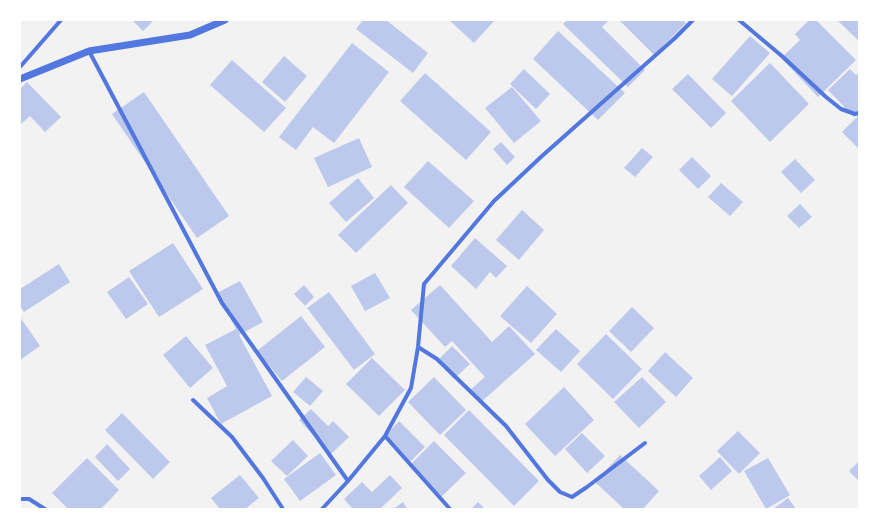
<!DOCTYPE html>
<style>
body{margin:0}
#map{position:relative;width:879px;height:529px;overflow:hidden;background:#f2f2f2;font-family:"Crimson Pro",serif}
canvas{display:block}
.frame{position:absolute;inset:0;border:21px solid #fff;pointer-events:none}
</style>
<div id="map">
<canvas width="879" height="529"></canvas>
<div class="frame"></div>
</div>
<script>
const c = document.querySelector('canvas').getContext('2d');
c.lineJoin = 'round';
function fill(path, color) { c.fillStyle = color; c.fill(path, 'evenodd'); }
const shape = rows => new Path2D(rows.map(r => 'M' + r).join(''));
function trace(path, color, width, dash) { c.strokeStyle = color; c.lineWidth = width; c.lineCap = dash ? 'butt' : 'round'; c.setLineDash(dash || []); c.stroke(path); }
fill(shape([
 [132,20,154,20,143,31],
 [363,20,386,20,428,53,413,73,356,29],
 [449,20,495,20,474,43],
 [567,20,609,20,602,27,645,70,628,87,563,24],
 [619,20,683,20,686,23,654,55],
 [809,20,816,20,856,60,818,97,781,58,800,40,795,34],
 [837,20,859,20,859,41],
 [558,31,625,93,598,120,533,59],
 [750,36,770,53,732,96,712,79],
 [352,43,389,72,334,143,313,127,296,150,279,137],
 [284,56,307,76,285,102,262,82],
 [232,60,286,108,264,132,210,85],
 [770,63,809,104,770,142,731,101],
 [524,69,550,94,536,109,510,84],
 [850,69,856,75,859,73,859,111,854,117,828,90],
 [425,73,491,132,466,160,400,101],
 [688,74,726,113,711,128,672,89],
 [27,82,61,117,45,132,30,116,20,125,20,89],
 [512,87,541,121,514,143,485,108],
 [144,92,229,216,197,238,112,114],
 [859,115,859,149,842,132],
 [359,138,372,167,328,187,314,158],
 [501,142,515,157,507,165,493,149],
 [642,148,653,157,635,177,624,168],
 [692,157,711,176,698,189,679,170],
 [795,159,815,180,801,193,781,172],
 [428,161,474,201,449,228,404,187],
 [358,178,374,198,346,222,329,203],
 [721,183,743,202,730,216,708,197],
 [391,185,408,203,356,253,338,235],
 [800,204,812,217,799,228,787,216],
 [522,210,544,230,519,260,496,240],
 [475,238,507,266,496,278,490,272,476,289,451,266],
 [173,243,203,289,159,317,129,271],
 [59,264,70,282,24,312,20,306,20,289],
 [375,273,390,298,365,311,351,286],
 [129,277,148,304,126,319,107,292],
 [240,281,263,322,239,335,272,396,221,424,207,398,227,386,205,345,236,329,217,293],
 [304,285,314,297,305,306,294,294],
 [440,285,492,342,509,326,535,354,480,403,469,391,485,377,452,341,445,347,411,310],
 [527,286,557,314,531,343,500,316],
 [329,292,375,354,354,370,307,308],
 [632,307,654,328,631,352,609,331],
 [301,316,325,347,282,381,257,351],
 [20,317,40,346,20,360],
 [556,329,580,351,561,372,536,350],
 [606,334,642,369,613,399,577,364],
 [186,336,213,368,190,388,163,355],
 [452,346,470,364,454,379,437,361],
 [665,352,693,378,676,397,648,371],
 [372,358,405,390,379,416,346,384],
 [306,377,323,391,310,406,293,392],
 [434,377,466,410,440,435,408,402],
 [642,377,666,402,639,428,614,402],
 [564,387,594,420,555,456,525,424],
 [311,409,328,426,333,421,349,437,331,454,299,420],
 [469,410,539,481,514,506,444,435],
 [122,413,170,462,153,479,105,430],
 [399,421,425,447,409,463,384,437],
 [738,431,760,453,739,474,717,451],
 [582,433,605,456,587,473,565,449],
 [293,440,308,456,287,476,271,461],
 [434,441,466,473,440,498,409,466],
 [107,444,130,469,118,481,95,457],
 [320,453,336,475,300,501,284,479],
 [620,455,659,491,643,509,624,509,595,482],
 [720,457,732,471,711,490,699,476],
 [87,458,119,490,101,509,68,509,52,493],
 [768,458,790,495,766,509,744,471],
 [859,461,859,481,849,471],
 [240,475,259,498,245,509,220,509,211,498],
 [390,475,402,488,380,509,353,509,344,499,362,482,372,492],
 [788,498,796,509,773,509],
 [403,502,407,509,393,509],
 [478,502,485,509,471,509]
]), '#bdc9ec');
trace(shape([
 [739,20,783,57,826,97,841,109,855,114,859,113],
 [89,51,222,303,348,481],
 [20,67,61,20],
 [418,347,437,359,506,426,548,480,560,492,572,497,587,487,645,443],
 [193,400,232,437,263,478,283,509],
 [385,436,450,509],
 [20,499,29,499,45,509],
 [322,509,348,481,385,436,411,388,418,347,424,284,494,201,542,156,675,38,693,20]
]), '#5277de', 4);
trace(shape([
 [20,79,89,51,190,35,225,20]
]), '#5277de', 7);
</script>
